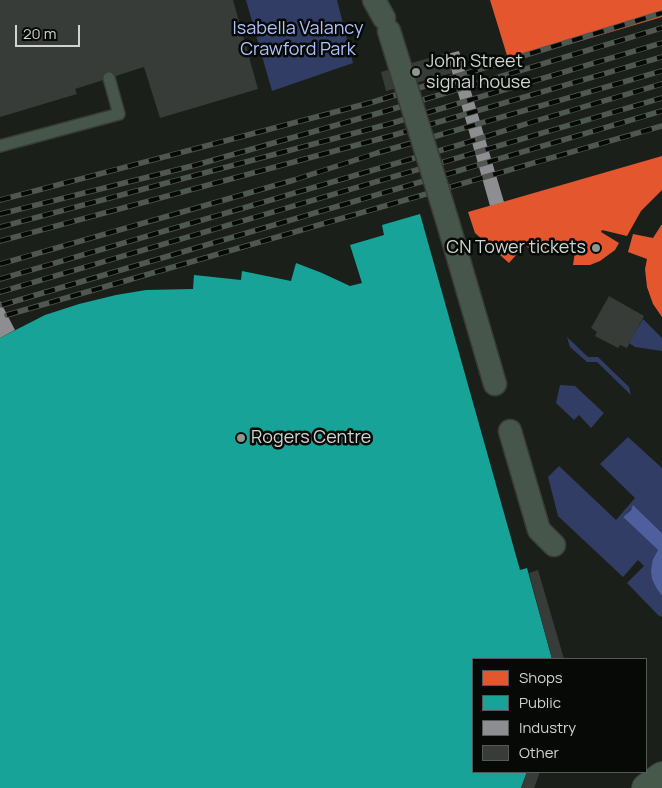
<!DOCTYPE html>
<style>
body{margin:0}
#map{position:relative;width:662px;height:788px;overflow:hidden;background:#1a1f1a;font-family:Manrope,sans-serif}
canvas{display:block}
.legend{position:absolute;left:472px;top:658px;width:175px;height:115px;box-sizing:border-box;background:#060906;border:1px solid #565a56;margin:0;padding:6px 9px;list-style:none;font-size:15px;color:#ced4ce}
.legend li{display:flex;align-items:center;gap:10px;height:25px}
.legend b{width:25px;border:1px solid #565a56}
.scale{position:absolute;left:15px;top:25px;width:65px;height:22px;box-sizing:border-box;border:2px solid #ced4ce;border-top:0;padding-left:6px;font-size:15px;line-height:18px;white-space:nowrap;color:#ced4ce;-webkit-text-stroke:4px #060906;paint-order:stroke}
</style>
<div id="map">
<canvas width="662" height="788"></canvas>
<ul class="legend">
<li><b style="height:14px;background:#e4572e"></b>Shops</li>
<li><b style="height:14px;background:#17a398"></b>Public</li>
<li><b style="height:14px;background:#8d8d92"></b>Industry</li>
<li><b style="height:14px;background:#383c38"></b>Other</li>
</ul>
<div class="scale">20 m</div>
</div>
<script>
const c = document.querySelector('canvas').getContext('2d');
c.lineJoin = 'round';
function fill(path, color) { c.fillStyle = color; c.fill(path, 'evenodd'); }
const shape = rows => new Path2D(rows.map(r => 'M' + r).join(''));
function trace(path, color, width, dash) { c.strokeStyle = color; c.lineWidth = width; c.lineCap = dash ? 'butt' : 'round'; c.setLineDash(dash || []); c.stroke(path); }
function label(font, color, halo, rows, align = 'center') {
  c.font = font + ' Manrope,sans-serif'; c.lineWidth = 5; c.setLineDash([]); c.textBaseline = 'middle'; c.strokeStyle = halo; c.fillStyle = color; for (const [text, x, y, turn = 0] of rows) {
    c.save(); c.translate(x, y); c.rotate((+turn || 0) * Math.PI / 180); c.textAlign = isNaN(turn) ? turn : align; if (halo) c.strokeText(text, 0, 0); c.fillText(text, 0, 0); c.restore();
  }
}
fill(shape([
 [246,0,337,0,353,63,272,91],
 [643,319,662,338,662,351,635,347,629,343],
 [567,337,588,357,598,357,629,387,631,395,597,362,587,362,570,347],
 [560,385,575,386,604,413,591,428,579,415,574,420,556,403],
 [628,437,662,468,662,533,634,506,623,517,658,550,653,559,657,589,662,596,662,617,658,615,627,583,644,566,638,560,623,577,558,516,548,477,559,466,616,520,635,498,600,464]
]), '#323d66');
fill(shape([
 [633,505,662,533,662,596,657,589,652,579,651,570,653,559,658,550,623,517,631,510]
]), '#4f5f9d');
fill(shape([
 [490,0,662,0,662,17,509,62],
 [662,156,662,190,641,211,627,236,602,230,601,232,619,243,615,250,600,261,590,265,573,265,576,245,537,255,525,245,509,263,475,233,468,212],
 [662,224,662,317,653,304,647,287,645,269,647,259,628,252,633,234,653,238]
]), '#e4572e');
fill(shape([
 [420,214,520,570,527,568,552,659,473,659,473,772,527,772,521,788,0,788,0,338,45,315,79,304,116,295,146,290,193,289,194,275,241,280,242,271,291,281,296,263,322,273,350,286,362,283,350,245,384,235,382,225]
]), '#17a398');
fill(shape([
 [459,51,504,202,490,206,447,54],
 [0,301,15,330,0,338]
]), '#8d8d92');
fill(shape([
 [0,0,233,0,258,89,160,118,144,67,75,89,77,94,0,117],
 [446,53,452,73,386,91,381,72],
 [609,296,644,316,627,348,620,345,618,348,595,336,597,332,591,328],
 [538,570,564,659,552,659,529,573],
 [527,772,540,772,534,788,521,788]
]), '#383c38');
const lane = shape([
 [0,146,119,114,109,78]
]);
const street = shape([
 [374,0,384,18],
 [389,31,398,60],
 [448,223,495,384],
 [510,431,539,530,554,545]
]);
const secondary = shape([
 [646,788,662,776]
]);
trace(lane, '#383b38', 14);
trace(street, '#383b38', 25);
trace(secondary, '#383b38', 30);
trace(lane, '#47564a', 11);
trace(street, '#47564a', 22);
trace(secondary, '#47594a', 28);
const rail = shape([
 [0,200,373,102,662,13],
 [0,214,196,165,386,111,662,28],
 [0,227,389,124,662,43],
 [0,241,394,135,662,57],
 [0,264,294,180,377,153,662,71],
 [0,279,459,145,532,122,662,84],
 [0,292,662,98],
 [2,305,662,111],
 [7,315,662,126]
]);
trace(rail, '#4f5850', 5.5);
trace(rail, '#060906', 4, [11]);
const streetBridge = shape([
 [398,60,448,223]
]);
trace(streetBridge, '#383b38', 25, []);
trace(streetBridge, '#47564a', 22);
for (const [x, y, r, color] of [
 [416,72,5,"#8f958f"],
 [596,248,5,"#8f958f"],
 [241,438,5,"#8f958f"]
]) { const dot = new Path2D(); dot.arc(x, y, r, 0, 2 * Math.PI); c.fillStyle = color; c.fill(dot); trace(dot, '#060906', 2); }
label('18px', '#afc0fa', '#060906', [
 ["Isabella Valancy",298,29],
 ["Crawford Park",298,50]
]);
label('18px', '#ced4ce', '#060906', [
 ["John Street",426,62],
 ["signal house",426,83],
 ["CN Tower tickets",586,248,"right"],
 ["Rogers Centre",251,438]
], 'left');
</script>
